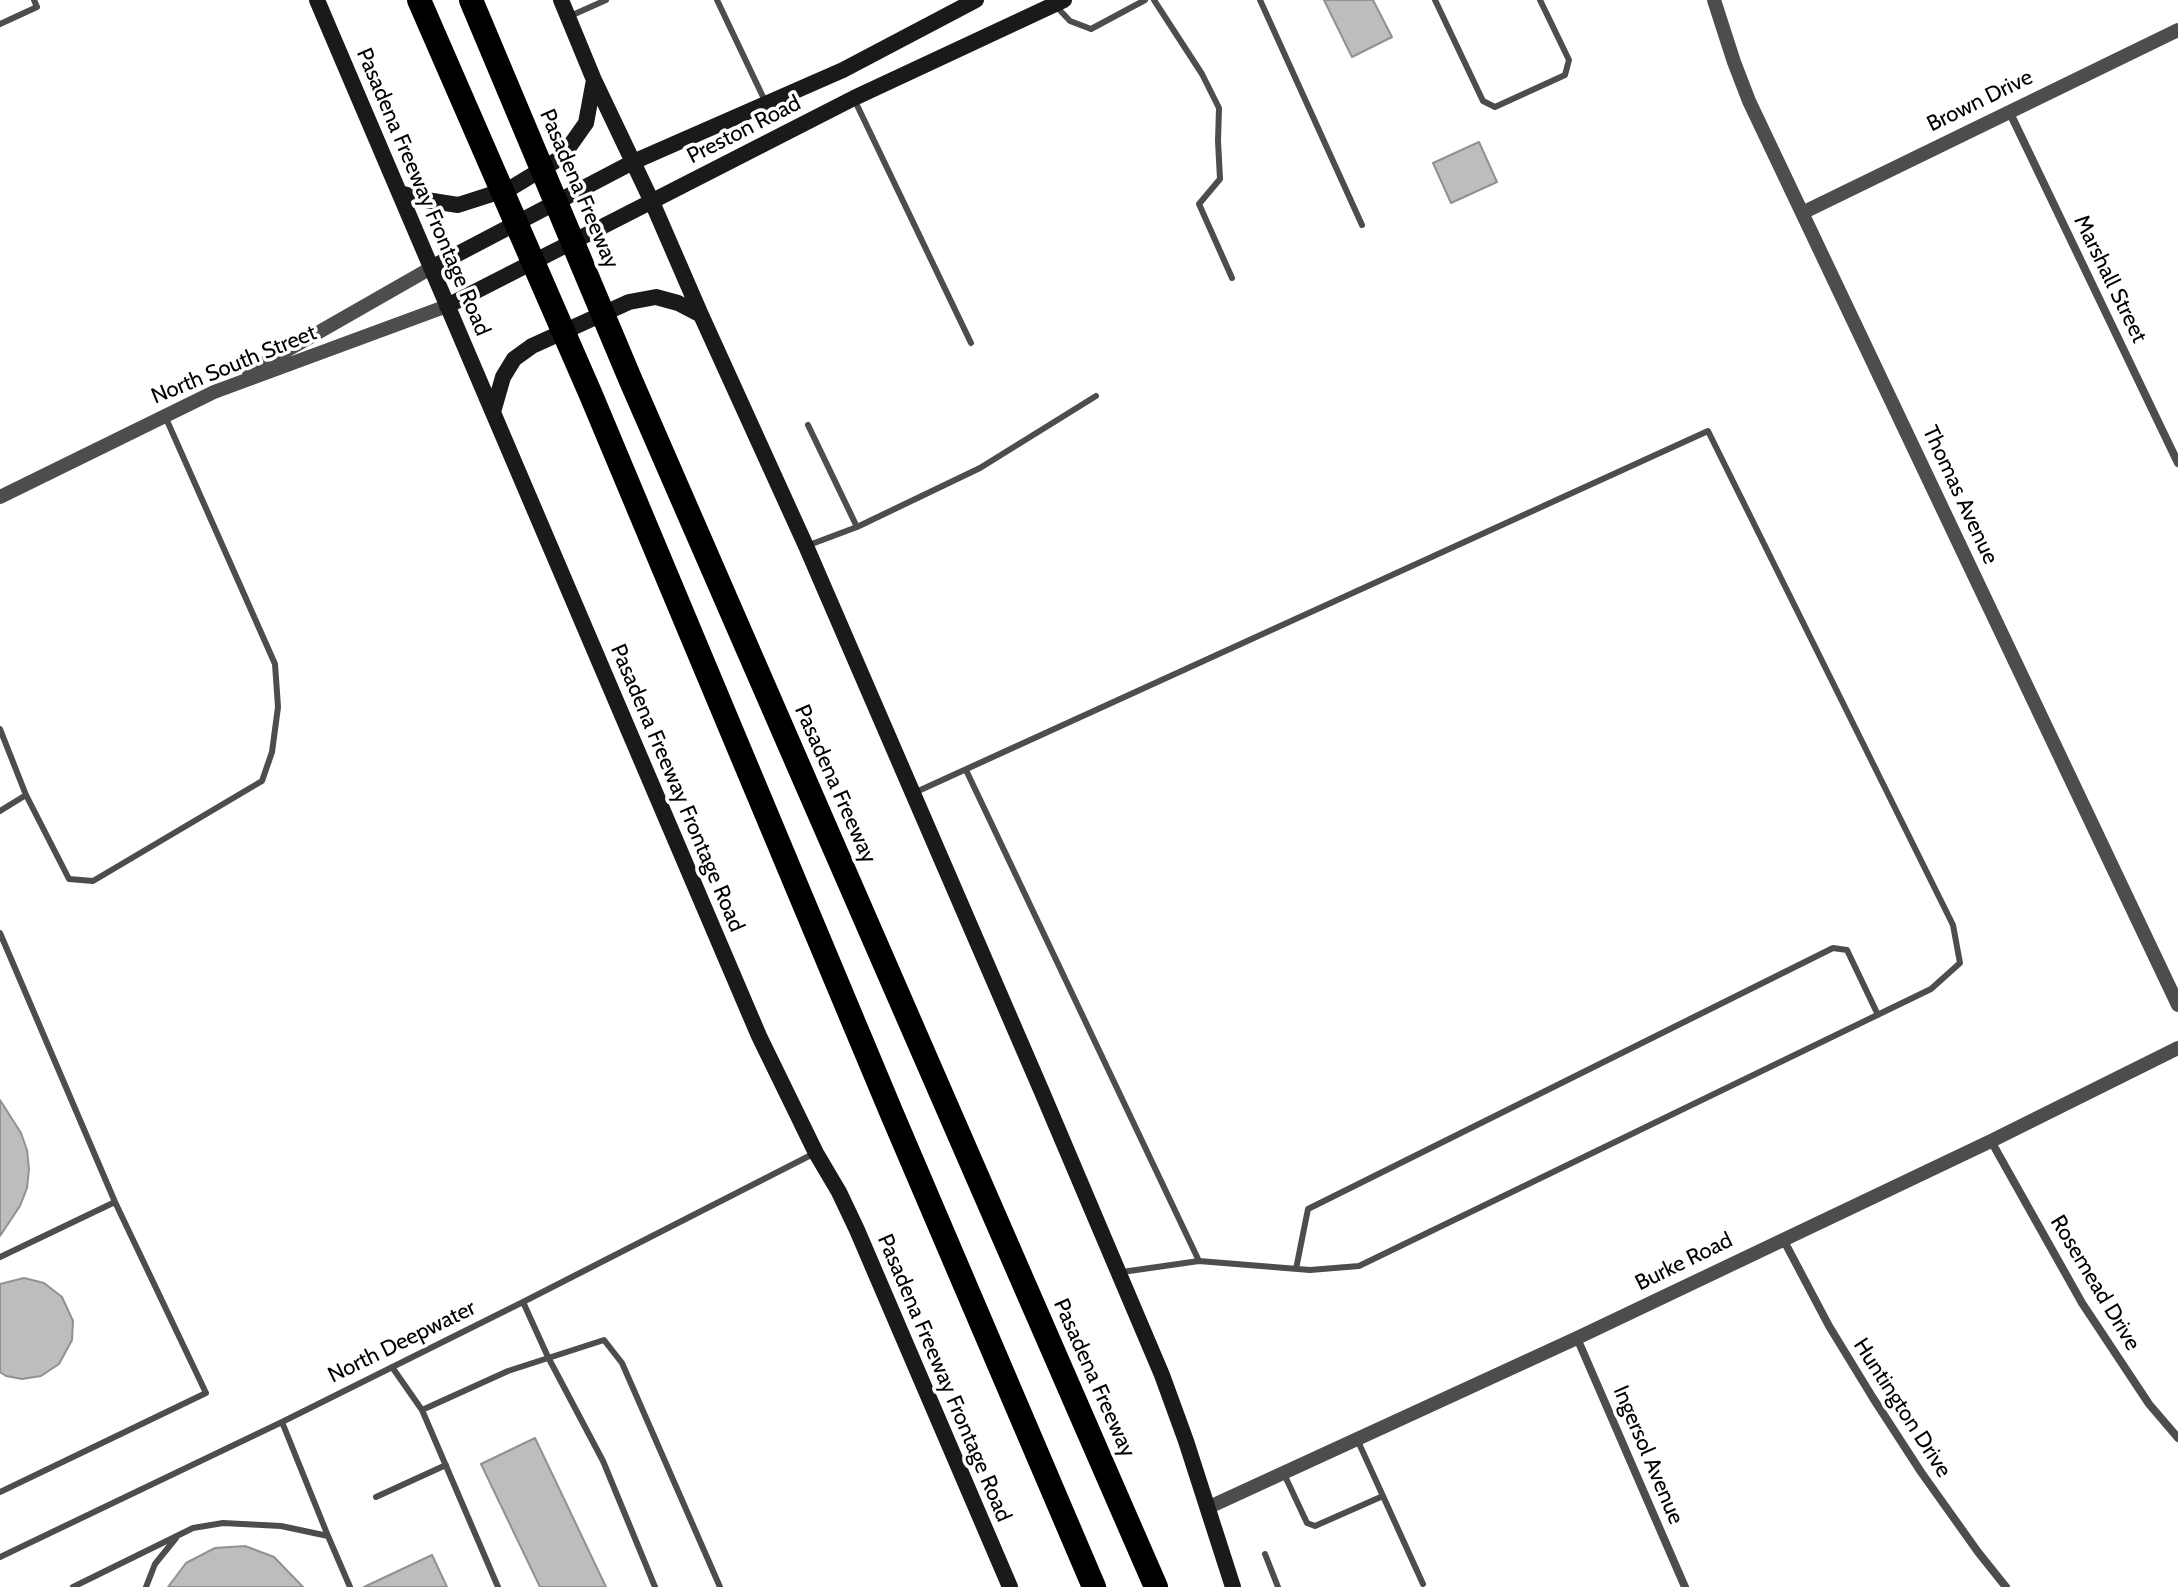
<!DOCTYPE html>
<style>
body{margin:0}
canvas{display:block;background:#fff}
</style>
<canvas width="2178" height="1587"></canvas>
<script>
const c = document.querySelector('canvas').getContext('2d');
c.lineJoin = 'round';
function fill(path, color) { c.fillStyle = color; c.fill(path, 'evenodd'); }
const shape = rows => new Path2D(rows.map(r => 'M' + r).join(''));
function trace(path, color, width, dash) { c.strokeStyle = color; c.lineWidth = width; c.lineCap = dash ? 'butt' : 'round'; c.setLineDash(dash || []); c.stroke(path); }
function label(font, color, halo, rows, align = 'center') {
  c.font = font + ' Cabin,sans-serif'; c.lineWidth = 7; c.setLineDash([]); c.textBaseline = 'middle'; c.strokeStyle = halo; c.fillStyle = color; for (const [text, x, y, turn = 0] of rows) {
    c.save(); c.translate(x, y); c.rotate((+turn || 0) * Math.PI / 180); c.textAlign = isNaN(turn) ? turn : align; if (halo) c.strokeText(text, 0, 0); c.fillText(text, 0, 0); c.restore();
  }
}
const building = shape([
 [1324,0,1373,0,1392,37,1352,57,1324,0],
 [1479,142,1497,182,1451,203,1433,163,1479,142],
 [0,1100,21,1133,27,1150,29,1169,27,1188,20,1206,0,1236,0,1100],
 [24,1278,44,1283,62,1297,73,1321,72,1340,59,1364,41,1376,22,1379,6,1376,0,1372,0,1284,24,1278],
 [535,1438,606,1587,540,1587,481,1464,535,1438],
 [245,1546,274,1557,303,1587,168,1587,186,1563,215,1548,245,1546],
 [432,1555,447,1587,364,1587,432,1555]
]);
fill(building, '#bdbdbd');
trace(building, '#919191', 2);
trace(shape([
 [717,0,765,101],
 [1154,0,1202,74,1219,108,1218,141,1220,179,1199,204,1232,278],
 [1260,0,1362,225],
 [1435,0,1483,101,1495,107,1565,75,1569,60,1540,0],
 [1055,5,1070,21,1091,29,1145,0],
 [568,17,606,0],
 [0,24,37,7,34,0],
 [855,101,971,343],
 [808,425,857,527],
 [809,545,857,527,980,468,1096,396],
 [0,729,26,795,0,811],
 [966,770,1199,1261],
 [916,792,1708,431,1953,925,1960,963,1931,989,1359,1266,1310,1270,1199,1261,1122,1272],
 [26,795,69,879,93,881,262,781,272,752,278,707,275,664,165,416],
 [0,933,115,1202,206,1393,0,1492],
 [0,1257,115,1202],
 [1296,1269,1308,1209,1833,948,1847,950,1878,1015],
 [523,1302,548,1357,603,1461,655,1587],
 [392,1367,422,1410,498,1587],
 [422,1410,508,1371,604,1340,622,1363,720,1587],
 [282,1422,328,1536],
 [1357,1439,1423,1584],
 [1284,1474,1307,1523,1315,1526,1383,1496],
 [376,1497,446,1465],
 [1265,1554,1278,1587],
 [0,1557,282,1422,523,1302,813,1154],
 [73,1587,193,1528,223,1523,281,1526,328,1536,350,1587],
 [146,1587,155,1564,176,1538]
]), '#4d4d4d', 6);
trace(shape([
 [2009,111,2178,463],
 [1991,1141,2082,1303,2149,1404,2178,1438],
 [1783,1239,1829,1326,1873,1398,1921,1472,1978,1552,2006,1587],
 [1577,1338,1685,1587]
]), '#4d4d4d', 8);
trace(shape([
 [1714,0,1734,62,1749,101,2178,1005],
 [1802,213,2178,30],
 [249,372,431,268],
 [0,497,214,392,447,306],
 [1207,1508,1577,1338,1991,1141,2178,1048]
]), '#4d4d4d', 14);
trace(shape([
 [317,0,759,1036,816,1153,839,1192,857,1230,1010,1587],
 [561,0,594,80,652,202,701,315,806,546,1042,1092,1162,1375,1186,1441,1233,1587],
 [400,193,420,199,458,205,511,188,562,157,586,123,594,80],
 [431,268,633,162,843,70,976,0],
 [447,306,854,98,1064,0],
 [493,412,503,377,514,359,532,346,629,302,656,297,678,303,701,315]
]), '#1a1a1a', 16);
trace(shape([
 [419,0,591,395,892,1114,1094,1587],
 [471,0,631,381,1156,1587]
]), '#000', 24);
label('22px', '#000', '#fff', [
 ["Brown Drive",1980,101,-26],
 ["Preston Road",744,130,-27],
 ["Pasadena Freeway",579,189,67],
 ["Pasadena Freeway Frontage Road",423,192,67],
 ["Marshall Street",2110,279,64],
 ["North South Street",234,365,-22],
 ["Thomas Avenue",1960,495,65],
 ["Pasadena Freeway",835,784,66],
 ["Pasadena Freeway Frontage Road",677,788,67],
 ["Burke Road",1684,1262,-26],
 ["Rosemead Drive",2095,1283,59],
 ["North Deepwater",402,1342,-26],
 ["Pasadena Freeway Frontage Road",944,1378,67],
 ["Pasadena Freeway",1094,1378,66],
 ["Huntington Drive",1902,1408,57],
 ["Ingersol Avenue",1648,1455,67]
]);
</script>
